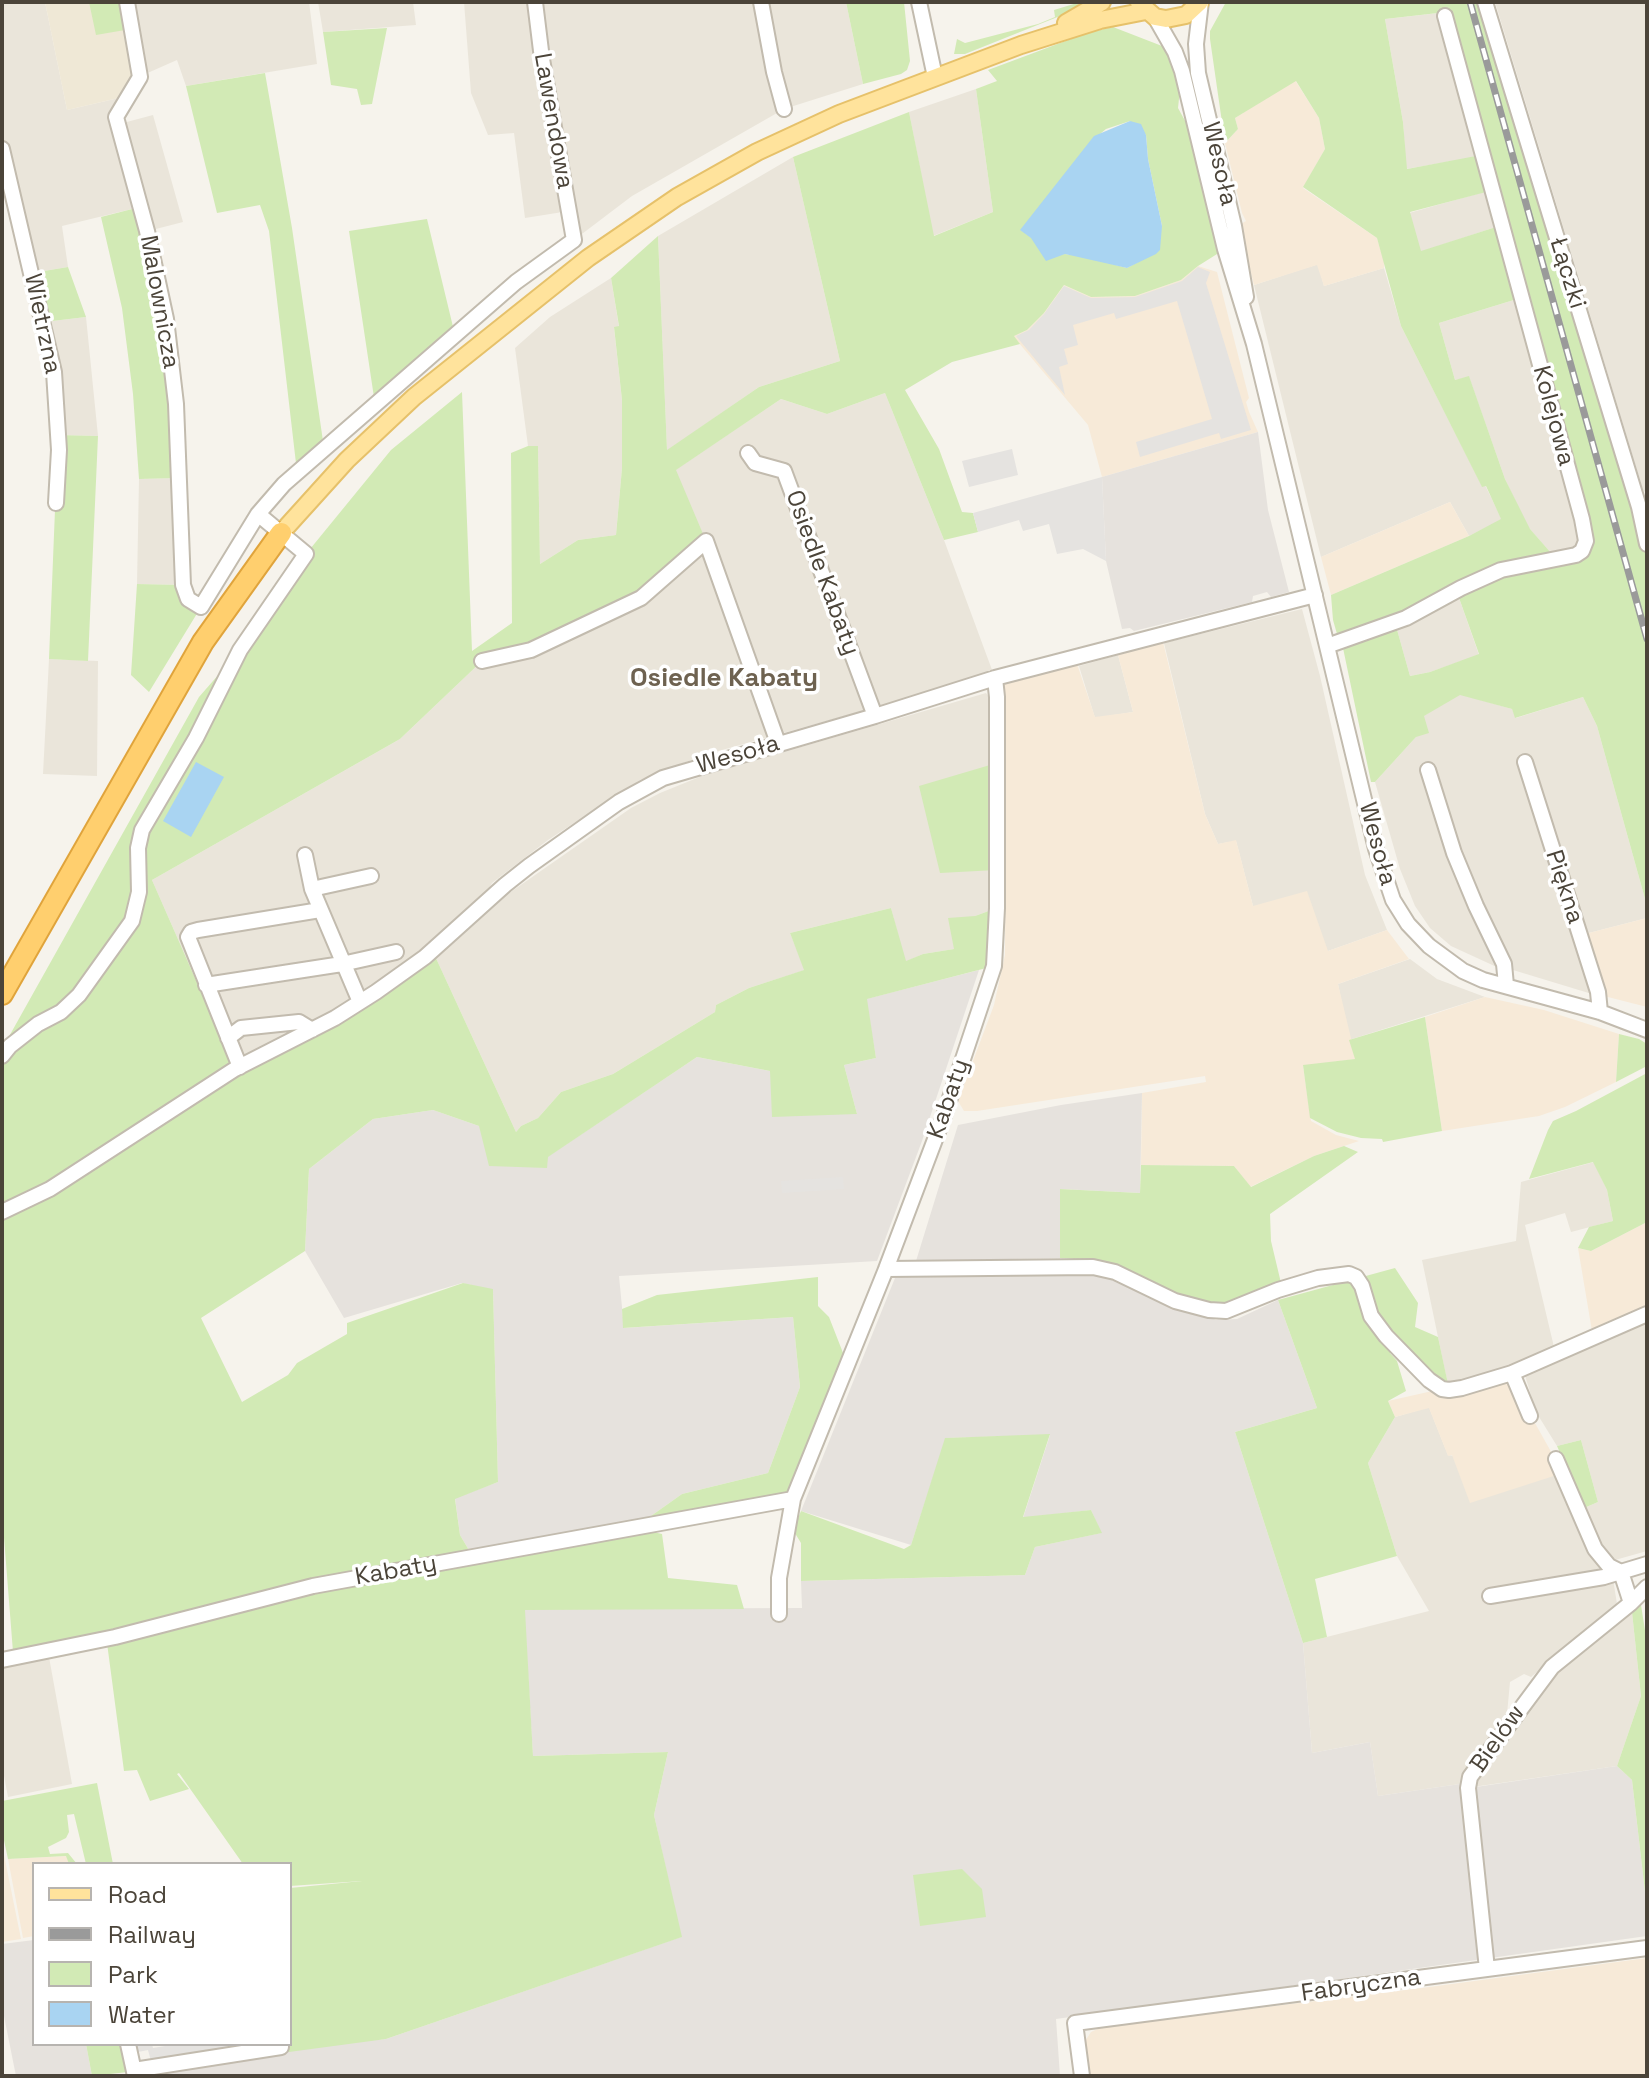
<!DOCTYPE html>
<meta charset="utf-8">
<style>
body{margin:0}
#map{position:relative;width:1649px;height:2078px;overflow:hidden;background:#f6f3ec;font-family:"Space Grotesk",sans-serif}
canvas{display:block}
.frame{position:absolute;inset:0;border:4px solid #4b4439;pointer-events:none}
.legend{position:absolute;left:32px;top:1862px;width:260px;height:184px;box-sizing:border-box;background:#fff;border:2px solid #b7b4b0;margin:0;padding:10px 14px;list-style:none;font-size:24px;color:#4b4439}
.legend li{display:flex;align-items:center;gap:16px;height:40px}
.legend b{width:40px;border:2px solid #b7b4b0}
</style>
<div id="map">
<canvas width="1649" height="2078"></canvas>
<div class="frame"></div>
<ul class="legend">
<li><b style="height:10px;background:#ffe39c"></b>Road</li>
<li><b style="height:10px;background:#9a9a9a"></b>Railway</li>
<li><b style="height:22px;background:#d2eab5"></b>Park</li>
<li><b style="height:22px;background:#a9d4f2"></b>Water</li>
</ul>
</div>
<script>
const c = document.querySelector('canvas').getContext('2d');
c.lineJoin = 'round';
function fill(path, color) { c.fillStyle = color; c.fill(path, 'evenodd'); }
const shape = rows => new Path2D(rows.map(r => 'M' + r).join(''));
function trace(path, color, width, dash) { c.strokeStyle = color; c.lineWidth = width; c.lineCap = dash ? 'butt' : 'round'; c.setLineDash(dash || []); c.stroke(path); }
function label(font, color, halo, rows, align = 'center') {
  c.font = font + ' "Space Grotesk",sans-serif'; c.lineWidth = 7; c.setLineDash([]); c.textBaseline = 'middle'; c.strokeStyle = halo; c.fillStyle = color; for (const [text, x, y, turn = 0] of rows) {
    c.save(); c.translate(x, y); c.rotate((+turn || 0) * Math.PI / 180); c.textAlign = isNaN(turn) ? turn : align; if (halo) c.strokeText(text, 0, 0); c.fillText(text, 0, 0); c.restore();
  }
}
fill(shape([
 [2,2,45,2,67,110,123,97,113,116,136,208,62,226,68,267,32,273,2,161],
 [128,2,309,2,317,64,186,86,177,60,143,75],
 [318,2,413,2,416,25,323,32],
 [464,2,846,2,863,84,784,109,632,196,574,240,569,211,525,218,514,133,488,135,471,93],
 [1495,2,1647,2,1647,494,1643,490],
 [1439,13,1476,157,1406,169,1403,122,1385,19],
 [976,89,993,212,933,236,909,112],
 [153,115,183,222,152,230,123,123],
 [793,157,840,361,759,387,667,451,658,236],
 [1487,191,1496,227,1420,252,1409,213],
 [1318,264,1324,286,1384,268,1401,326,1482,486,1485,485,1502,520,1469,536,1450,502,1321,557,1254,285],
 [611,278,619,327,614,328,622,400,622,468,616,535,578,540,540,564,538,446,528,446,515,348,550,317],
 [1517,299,1578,524,1580,540,1575,547,1552,554,1527,526,1505,479,1469,377,1455,380,1439,323],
 [86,317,98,436,58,435,44,322],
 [885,393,944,540,995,678,877,707,704,755,640,780,548,840,492,883,482,901,378,988,235,1069,152,880,400,739,482,661,531,650,675,470,781,399,827,414],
 [179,478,183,585,137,584,139,479],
 [1458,595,1479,655,1430,672,1410,676,1396,626],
 [1302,609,1320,676,1365,875,1387,930,1328,951,1253,906,1236,841,1218,844,1205,814,1164,643],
 [1118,655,1133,712,1095,718,1079,666],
 [49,659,98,661,97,776,43,774],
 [986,693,990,698,997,908,975,916,954,949,923,954,905,962,891,908,790,933,805,970,749,988,716,1005,715,1012,613,1074,561,1092,538,1118,521,1126,516,1132,435,956,505,896,631,808,660,793,702,776],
 [1460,694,1512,709,1516,718,1583,697,1597,726,1647,906,1647,918,1585,934,1592,994,1513,970,1484,911,1501,969,1451,946,1430,928,1415,906,1400,869,1375,782,1416,737,1423,716],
 [1410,959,1437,979,1485,997,1349,1040,1338,984],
 [1594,1162,1607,1190,1613,1221,1571,1232,1565,1213,1525,1225,1554,1347,1449,1390,1422,1260,1516,1241,1521,1182],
 [1647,1319,1647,1551,1615,1560,1594,1534,1584,1508,1598,1502,1581,1440,1557,1446,1536,1412,1524,1372,1581,1351],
 [1429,1407,1448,1455,1563,1473,1604,1572,1484,1592,1485,1602,1613,1579,1617,1604,1531,1677,1524,1674,1510,1682,1507,1714,1460,1784,1378,1796,1370,1742,1312,1753,1303,1643,1429,1611,1397,1556,1368,1463,1395,1417],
 [1631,1603,1641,1696,1617,1766,1473,1787,1475,1779,1552,1667],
 [49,1657,72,1784,8,1797,2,1765,2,1664]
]), '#eae5da');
fill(shape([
 [1295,80,1319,118,1325,149,1303,188,1377,238,1384,261,1384,268,1324,286,1317,265,1254,285,1239,225,1246,221,1242,213,1225,143,1238,129,1235,118],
 [1198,266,1217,272,1249,398,1246,402,1249,412,1258,432,1102,477,1088,425,1013,336,1027,330,1044,313,1064,285,1091,297,1135,296,1181,280],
 [1450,502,1469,536,1331,595,1321,557],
 [1163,642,1205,814,1218,844,1236,840,1253,906,1307,891,1328,951,1387,930,1409,959,1338,984,1356,1059,1303,1066,1311,1121,1336,1135,1359,1141,1314,1156,1250,1187,1234,1166,1141,1165,1142,1093,1206,1082,1205,1076,977,1111,964,1111,958,1101,994,1005,1005,955,1006,736,995,678,1077,664,1095,717,1133,712,1118,655],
 [1647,918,1647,1007,1604,996,1585,934],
 [1485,997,1544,1010,1619,1034,1616,1082,1565,1107,1539,1116,1442,1131,1425,1017],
 [1647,1222,1647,1307,1592,1331,1578,1248,1591,1251],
 [1512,1373,1531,1416,1563,1473,1470,1503,1452,1455,1448,1456,1429,1408,1395,1417,1388,1401],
 [2,1845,21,1939,2,1942],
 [67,1856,69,1864,34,1864,34,1936,23,1938,8,1859],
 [1647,1958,1647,2076,1086,2076,1083,2049,1085,2041,1091,2032,1102,2027,1422,1988]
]), '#f7ead8');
fill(shape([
 [1258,432,1268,510,1289,592,1271,597,1267,592,1253,596,1252,602,1134,631,1130,628,1122,629,1106,561,1102,477],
 [979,970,922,1141,877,1261,619,1276,624,1328,793,1317,800,1387,768,1473,682,1494,634,1528,473,1557,460,1535,455,1498,498,1482,493,1290,462,1283,344,1318,305,1251,309,1169,373,1119,433,1110,479,1126,547,1167,547,1157,697,1057,770,1071,857,1114,844,1065,876,1058,866,999],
 [1142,1093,1140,1193,1061,1189,1060,1258,916,1261,958,1125,1061,1105],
 [1089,1271,1216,1320,1237,1319,1278,1300,1317,1408,1235,1432,1303,1643,1312,1753,1370,1742,1378,1796,1460,1784,1470,1777,1469,1788,1617,1766,1632,1780,1647,1909,1647,1936,1056,2019,1060,2076,142,2076,142,2072,281,2047,386,2039,681,1937,654,1815,668,1752,533,1756,524,1609,802,1608,801,1581,1025,1575,1035,1547,1101,1533,1091,1510,1023,1518,1050,1435,946,1438,911,1545,801,1511,895,1278,920,1273],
 [34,1940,34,2044,86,2044,92,2076,16,2076,2,2006,2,1944]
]), '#e6e2dd');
fill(shape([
 [45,2,122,2,137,76,123,97,67,110]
]), '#efe8d6');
fill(shape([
 [89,2,119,2,125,30,96,35],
 [846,2,904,2,910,61,907,70,901,74,863,84],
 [1226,2,1485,2,1647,543,1647,906,1597,726,1583,697,1515,718,1512,709,1460,695,1424,716,1429,733,1416,737,1375,782,1371,782,1343,648,1347,644,1396,626,1410,676,1430,672,1479,654,1458,595,1339,641,1333,620,1331,595,1469,536,1501,519,1486,486,1482,487,1401,326,1377,238,1303,187,1325,149,1319,118,1296,81,1235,118,1238,129,1225,143,1210,39,1210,31],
 [1438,13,1476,156,1407,169,1403,122,1385,19],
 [1486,192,1496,227,1421,251,1410,212],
 [1517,299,1580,532,1580,540,1575,547,1552,554,1530,529,1505,479,1469,376,1455,380,1439,323],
 [1077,3,1080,8,965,54,954,54,957,39,965,43,1038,24,1055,17,1054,10],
 [1113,27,1162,46,1170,43,1182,71,1178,108,1200,148,1225,249,1198,266,1181,280,1135,296,1091,297,1064,285,1044,313,1027,330,1014,336,1020,344,952,362,905,390,939,449,962,512,973,513,978,532,944,540,885,393,827,414,781,399,676,470,706,541,641,598,531,650,482,661,400,739,152,880,235,1069,435,956,516,1132,521,1126,538,1118,561,1092,613,1074,715,1012,716,1005,749,988,804,970,790,933,891,908,906,961,923,954,954,949,948,918,975,916,997,908,994,966,867,999,876,1058,844,1065,857,1114,772,1117,770,1071,697,1057,548,1157,547,1168,489,1166,479,1126,433,1110,373,1119,309,1169,305,1251,201,1318,242,1402,288,1375,297,1363,347,1334,347,1323,463,1283,493,1289,498,1482,455,1499,460,1535,473,1557,634,1528,682,1494,768,1473,800,1387,793,1317,623,1328,622,1309,657,1295,818,1277,818,1306,829,1317,845,1358,793,1499,636,1528,662,1534,668,1578,737,1585,744,1609,525,1610,533,1756,668,1752,654,1815,682,1937,386,2039,289,2052,278,2044,290,2044,290,1888,362,1881,290,1886,290,1864,243,1864,179,1773,177,1774,189,1789,150,1801,137,1770,124,1771,107,1643,13,1652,2,1512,2,1049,199,697,240,650,306,554,391,450,462,392,472,651,512,623,511,453,528,446,538,446,540,564,578,540,616,535,622,468,622,400,614,327,619,326,611,278,658,236,667,450,759,387,840,361,793,157,909,112,934,236,993,212,976,89,997,81,988,70,1087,33],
 [1130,121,1146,135,1148,159,1162,226,1138,262,1127,268,1086,257,1065,254,1056,255,1021,230,1100,134,1106,129],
 [387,28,372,104,361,105,357,89,331,85,323,32],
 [265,73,292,228,324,448,297,472,269,231,260,205,217,213,186,86],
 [136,208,166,319,179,478,139,479,133,394,122,308,101,217],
 [427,219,455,335,375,404,349,231],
 [68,267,86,317,44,322,32,273],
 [58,435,98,436,88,661,49,659],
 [137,584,183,585,201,607,149,692,131,675],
 [990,765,996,870,940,873,919,786],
 [1425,1017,1442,1131,1383,1142,1382,1139,1361,1138,1337,1132,1310,1118,1303,1065,1355,1059,1349,1040],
 [1619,1034,1639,1039,1647,1044,1647,1066,1616,1082],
 [1647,1073,1647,1222,1591,1251,1578,1248,1589,1227,1613,1221,1607,1190,1593,1162,1529,1179,1548,1130,1553,1121,1576,1111],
 [1344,1146,1358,1152,1270,1214,1271,1241,1281,1283,1224,1306,1214,1307,1179,1295,1105,1261,1060,1258,1060,1189,1140,1193,1141,1165,1234,1166,1251,1187,1314,1156],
 [1395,1268,1418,1303,1415,1327,1438,1337,1448,1384,1435,1381,1419,1359,1394,1349,1390,1353,1397,1361,1406,1391,1388,1401,1395,1417,1368,1463,1397,1556,1315,1579,1327,1637,1303,1643,1235,1432,1317,1408,1278,1300],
 [1050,1434,1023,1517,1091,1510,1102,1533,1035,1547,1025,1575,801,1581,801,1543,793,1530,801,1511,904,1549,911,1545,945,1438],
 [1581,1440,1598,1502,1584,1508,1557,1446],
 [1631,1603,1641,1605,1647,1643,1647,1909,1632,1780,1617,1766,1641,1696],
 [97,1783,113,1864,86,1864,74,1814,67,1815,69,1832,66,1838,48,1847,50,1854,68,1853,77,1864,69,1864,66,1856,8,1859,2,1831,2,1801],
 [962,1869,982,1889,986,1917,920,1926,913,1875],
 [86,2044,122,2044,128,2072,92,2076]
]), '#d2eab5');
fill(shape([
 [1198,267,1210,272,1206,283,1251,430,1221,439,1219,433,1140,457,1136,442,1212,419,1177,301,1116,319,1114,313,1073,325,1078,345,1064,349,1068,364,1059,367,1065,395,1016,336,1029,330,1044,314,1064,286,1091,298,1135,297,1182,281],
 [1012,449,1018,475,969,487,962,461],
 [1102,477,1106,561,1083,549,1057,554,1049,524,1023,531,1019,520,978,532,973,513],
 [843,1177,844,1189,782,1193,781,1181],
 [136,2044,152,2044,153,2048,177,2044,258,2044,151,2061,148,2050,138,2052]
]), '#e5e3e0');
fill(shape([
 [1130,121,1141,124,1146,135,1148,159,1162,226,1160,250,1156,254,1127,268,1065,254,1046,261,1031,238,1020,230,1094,136],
 [196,762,224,777,191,837,163,821]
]), '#a9d4f2');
const minor = shape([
 [127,2,140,77,116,117,147,231,166,319,176,404,183,585,188,599,201,607,258,514,284,484,516,282,574,240,542,59,535,2],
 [761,2,774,72,784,109],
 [919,2,935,77],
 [1201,2,1196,44,1198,73,1234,226,1246,297],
 [1485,2,1639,507,1647,544],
 [1155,17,1175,52,1182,71,1225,249,1254,344,1376,849,1393,900,1408,924,1429,946,1463,971,1483,980,1600,1012,1647,1030],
 [2,149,54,372,59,450,56,503],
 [748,453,755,463,784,471,875,716],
 [1327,646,1406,618,1461,588,1501,570,1576,555,1582,551,1586,541,1582,519,1445,16],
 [482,661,531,650,641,598,706,541,778,743],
 [1525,762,1598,992,1600,1012],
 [1428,770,1454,853,1476,906,1504,964,1506,985],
 [305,855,312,889,360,1002],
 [312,889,371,876],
 [206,985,342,964,396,952],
 [228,1038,241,1028,299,1022,312,1030],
 [2,1056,10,1046,38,1024,61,1012,79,995,132,921,139,892,138,848,142,830,196,738,240,650,306,554,258,514],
 [240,1067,188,937,191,932,198,930,320,910],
 [2,1212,50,1189,235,1069,335,1018,376,992,425,957,505,885,529,866,619,802,663,778,875,716,995,678,1315,595],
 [886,1269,1093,1267,1115,1272,1175,1301,1209,1310,1226,1311,1278,1290,1318,1278,1349,1274,1356,1277,1362,1286,1371,1316,1386,1336,1429,1380,1442,1389,1449,1390,1462,1388,1512,1373,1647,1314],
 [1512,1373,1530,1416],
 [1556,1459,1595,1549,1609,1566,1621,1572,1631,1603],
 [1490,1596,1604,1577,1647,1564],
 [779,1614,779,1578,793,1499,886,1269,945,1113,994,966,997,908,997,697,995,678],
 [2,1660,115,1637,313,1586,793,1499],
 [1487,1969,1468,1788,1470,1777,1552,1667,1631,1603,1647,1587],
 [128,2044,135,2076],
 [134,2070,281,2047],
 [1082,2076,1075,2023,1647,1948]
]);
const major = shape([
 [1139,3,1155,17,1166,19,1186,15,1200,2],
 [1066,23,1102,2],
 [281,533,347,460,414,397,588,258,677,197,757,152,839,114,1021,45,1100,20,1146,11]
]);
const highway = shape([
 [2,994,203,642,281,533]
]);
trace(minor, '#c2bbae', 18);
trace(major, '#e6c16a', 20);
trace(highway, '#e0a43c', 24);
trace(minor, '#fff', 14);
trace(major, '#ffe39c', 16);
trace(highway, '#ffcf6e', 20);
const rail = shape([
 [1470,2,1647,639]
]);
trace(rail, '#9a9a9a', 7);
trace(rail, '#fff', 4, [12]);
label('24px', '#4b4439', '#fff', [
 ["Lawendowa",553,121,80],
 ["Wesoła",1219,164,77],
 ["Łączki",1567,273,73],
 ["Malownicza",159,302,80],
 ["Wietrzna",42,324,78],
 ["Kolejowa",1553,416,75],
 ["Osiedle Kabaty",822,573,70],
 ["Wesoła",738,755,-16],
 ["Wesoła",1377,844,75],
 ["Piękna",1564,887,72],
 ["Kabaty",949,1099,-71],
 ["Kabaty",396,1571,-10],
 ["Bielów",1498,1739,-55],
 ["Fabryczna",1361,1986,-8]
]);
label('bold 26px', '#6e6250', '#fff', [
 ["Osiedle Kabaty",724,679]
]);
</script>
